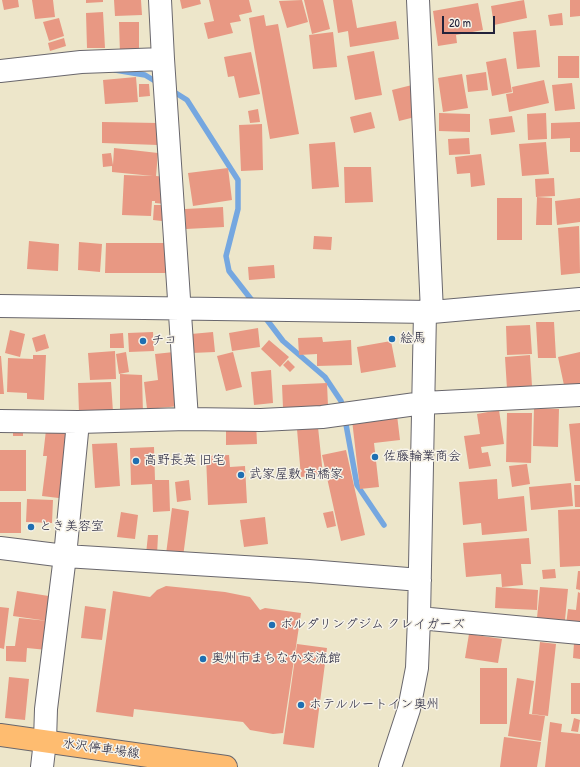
<!DOCTYPE html>
<meta charset="utf-8">
<style>
body{margin:0}
#map{position:relative;width:580px;height:767px;overflow:hidden;background:#ede6ca;font-family:"Patrick Hand",sans-serif}
canvas{display:block}
.scale{position:absolute;left:442px;top:16px;width:53px;height:18px;box-sizing:border-box;border:2px solid #22223b;border-top:0;padding-left:5px;font-size:12px;line-height:14px;white-space:nowrap;color:#22223b;-webkit-text-stroke:3px #f7f3e8;paint-order:stroke}
</style>
<div id="map">
<canvas width="580" height="767"></canvas>
<div class="scale">20 m</div>
</div>
<script>
const c = document.querySelector('canvas').getContext('2d');
c.lineJoin = 'round';
const shape = rows => new Path2D(rows.map(r => 'M' + r).join(''));
function trace(path, color, width, dash) { c.strokeStyle = color; c.lineWidth = width; c.lineCap = dash ? 'butt' : 'round'; c.setLineDash(dash || []); c.stroke(path); }
function fill(path, color) { c.fillStyle = color; c.fill(path, 'evenodd'); }
function label(font, color, halo, rows, align = 'center') {
  c.font = font + ' "Patrick Hand","Klee One",sans-serif'; c.lineWidth = 3; c.setLineDash([]); c.textBaseline = 'middle'; c.strokeStyle = halo; c.fillStyle = color; for (const [text, x, y, turn = 0] of rows) {
    c.save(); c.translate(x, y); c.rotate((+turn || 0) * Math.PI / 180); c.textAlign = isNaN(turn) ? turn : align; if (halo) c.strokeText(text, 0, 0); c.fillText(text, 0, 0); c.restore();
  }
}
trace(shape([
 [115,70,145,75,160,84],
 [171,90,187,100,238,180,238,209,226,256,229,271,254,303],
 [264,316,283,341,325,377,341,401,344,410],
 [345,419,357,485,384,525]
]), '#75a7e0', 5.5);
fill(shape([
 [2,0,18,0,19,7,4,10],
 [32,0,53,0,55,17,35,19],
 [86,0,103,0,103,2,86,3],
 [114,0,141,0,142,15,115,16],
 [180,0,200,0,201,4,182,9],
 [209,0,249,0,252,12,239,15,241,21,230,23,233,33,208,39,204,23,214,21],
 [302,0,308,22,287,28,279,1],
 [304,0,323,0,330,29,312,34],
 [333,0,352,0,357,28,396,21,399,39,350,47,348,31,338,33],
 [524,0,527,18,494,25,491,6],
 [570,0,580,0,580,16,570,17],
 [478,3,483,30,456,35,457,43,438,46,433,11],
 [103,12,105,48,87,48,86,13],
 [562,13,563,25,550,26,548,15],
 [264,15,266,26,278,24,299,134,270,139,249,18],
 [59,18,64,36,49,41,43,22],
 [119,22,139,22,139,53,120,54],
 [536,30,540,67,517,69,513,32],
 [333,32,337,67,313,69,309,35],
 [64,38,66,46,50,51,48,43],
 [374,51,382,95,355,100,347,56],
 [251,52,260,94,239,98,234,76,228,77,224,57],
 [558,56,579,56,579,78,558,78],
 [506,58,512,92,492,96,486,62],
 [486,72,488,90,468,92,466,75],
 [462,74,468,108,443,112,438,78],
 [136,77,138,102,105,104,103,80],
 [544,80,549,103,509,112,506,94,513,93,512,87],
 [572,83,575,109,555,111,552,85],
 [139,84,149,84,150,96,139,97],
 [412,85,419,116,399,121,392,90],
 [258,109,260,122,250,123,248,111],
 [371,112,375,128,354,133,350,117],
 [439,113,470,114,470,132,439,131],
 [546,113,547,139,528,140,527,114],
 [512,116,515,132,491,135,489,119],
 [102,122,158,123,158,145,102,143],
 [580,122,580,152,570,152,570,138,551,139,551,123],
 [262,124,263,170,241,171,239,125],
 [469,138,470,154,449,155,448,139],
 [335,142,339,187,312,189,309,144],
 [546,142,549,174,522,176,519,144],
 [114,148,158,153,156,176,167,177,165,204,155,203,155,201,152,201,151,216,122,215,124,175,153,176,112,172,112,166,103,167,102,154,111,153,113,165],
 [481,154,485,185,471,187,470,173,457,174,455,157],
 [344,167,371,167,373,202,345,203],
 [228,168,232,200,193,206,188,173],
 [554,178,555,196,536,197,535,179],
 [537,197,552,198,552,225,536,225],
 [497,198,522,198,522,240,497,240],
 [580,198,580,222,557,225,555,201],
 [154,205,163,205,162,221,153,220],
 [223,207,224,227,186,229,185,209],
 [579,226,580,273,561,275,558,228],
 [314,236,332,237,331,250,313,249],
 [29,241,59,244,58,271,27,269],
 [79,242,102,244,100,272,78,270],
 [106,243,171,243,171,273,105,273],
 [274,265,275,278,249,280,248,267],
 [536,322,554,322,556,358,538,358],
 [530,325,532,354,507,355,506,326],
 [258,328,260,347,232,351,229,333],
 [10,330,25,334,20,357,5,353],
 [153,332,154,351,129,352,128,333],
 [213,332,215,352,191,353,191,334],
 [123,333,124,348,110,348,110,334],
 [45,334,49,348,36,352,32,338],
 [322,337,323,342,351,340,352,365,317,366,317,354,299,355,298,338],
 [269,340,289,357,280,367,261,349],
 [391,341,396,367,361,373,357,347],
 [115,351,116,379,90,380,88,353],
 [126,352,129,372,119,374,116,354],
 [174,352,180,406,147,409,144,382,158,380,155,354],
 [233,352,242,387,226,391,217,356],
 [580,352,580,387,565,390,558,357],
 [33,355,46,355,44,400,27,399,27,393,7,392,8,358,33,359],
 [530,355,532,386,507,389,505,357],
 [0,356,1,356,4,394,0,394],
 [288,360,295,367,290,372,283,365],
 [271,370,273,403,254,405,251,372],
 [120,374,142,375,143,414,120,414],
 [111,382,113,412,79,413,78,383],
 [327,383,328,406,283,408,282,385],
 [534,408,559,409,558,447,533,446],
 [499,410,504,444,481,447,482,453,488,452,491,466,469,469,464,436,480,434,477,414],
 [507,413,532,413,531,463,506,462],
 [397,415,400,440,374,443,379,487,360,489,352,420],
 [226,422,256,422,257,444,226,445],
 [580,423,580,481,575,481,569,424],
 [318,427,323,475,301,477,297,429],
 [23,428,23,436,13,436,13,429],
 [46,430,74,433,67,499,42,496,47,456,43,456],
 [117,443,120,486,95,488,92,444],
 [154,447,155,480,169,480,170,511,153,512,152,484,131,485,130,448],
 [0,450,26,450,26,491,0,491],
 [346,450,365,535,341,541,322,455],
 [229,455,230,467,245,466,247,503,208,505,206,456],
 [527,464,530,484,512,487,509,466],
 [497,479,498,499,524,496,527,531,482,535,481,523,463,525,459,482],
 [189,480,191,500,177,502,175,482],
 [571,483,573,506,531,510,529,487],
 [574,485,580,485,580,507,575,507],
 [27,499,53,500,52,523,26,522],
 [0,502,21,502,21,533,0,533],
 [172,508,189,511,183,557,166,554],
 [580,509,580,566,560,567,558,510],
 [333,511,336,526,327,528,323,513],
 [121,512,138,515,135,539,117,537],
 [265,517,268,544,244,547,240,520],
 [148,535,158,535,157,555,146,554],
 [529,538,531,564,521,564,523,585,502,587,501,574,466,577,463,543],
 [555,569,556,578,543,579,542,570],
 [578,571,580,571,580,590,576,589],
 [166,586,225,592,250,597,260,610,265,608,301,613,283,733,273,734,250,730,243,722,134,709,133,717,96,712,113,591,150,597,157,590],
 [496,587,538,590,537,610,495,608],
 [540,587,568,589,565,620,537,618],
 [17,591,55,597,47,650,27,648,26,662,6,661,6,646,15,646,19,618,48,621,13,616],
 [578,592,580,593,580,627,566,625,568,609,576,610],
 [85,606,106,609,102,640,81,638],
 [0,607,9,608,4,649,0,648],
 [469,634,502,639,498,663,465,658],
 [540,642,556,644,548,716,532,714],
 [574,643,580,644,580,659,573,658],
 [297,644,327,648,314,748,283,744],
 [480,668,507,668,507,724,480,724],
 [9,677,29,679,25,720,5,718],
 [517,678,534,681,529,714,545,716,541,741,508,736],
 [571,683,580,683,580,714,571,714],
 [574,718,580,720,578,732,571,731],
 [550,722,562,724,561,732,580,734,580,767,545,767],
 [504,737,541,742,537,767,500,767]
]), '#e89883');
const minor = shape([
 [160,0,163,59],
 [418,0,432,312],
 [0,71,81,62,163,59,187,419],
 [0,306,432,312,580,299],
 [0,421,78,422,187,419,261,420,322,417,423,403,580,395],
 [0,548,65,556,309,571,420,580],
 [419,618,580,633],
 [42,767,45,741,46,709,65,556,78,422],
 [390,767,409,709,417,668,419,618,425,312]
]);
const major = shape([
 [0,735,226,767]
]);
trace(minor, '#69676d', 24);
trace(major, '#69676d', 24);
trace(minor, '#fff', 22);
trace(major, '#febc70', 22);
for (const [x, y, r, color] of [
 [392,339,4,"#1f6fb2"],
 [143,341,4,"#1f6fb2"],
 [375,457,4,"#1f6fb2"],
 [136,461,4,"#1f6fb2"],
 [241,475,4,"#1f6fb2"],
 [31,527,4,"#1f6fb2"],
 [272,625,4,"#1f6fb2"],
 [203,659,4,"#1f6fb2"],
 [301,705,4,"#1f6fb2"]
]) { const dot = new Path2D(); dot.arc(x, y, r, 0, 2 * Math.PI); c.fillStyle = color; c.fill(dot); trace(dot, '#f7f3e8', 1.5); }
label('13px', '#22223b', '#f7f3e8', [
 ["絵馬",400,339],
 ["チコ",151,341],
 ["佐藤輪業商会",383,457],
 ["高野長英 旧宅",144,461],
 ["武家屋敷 高橋家",249,475],
 ["とき美容室",39,527],
 ["ボルダリングジム クレイガーズ",280,625],
 ["奥州市まちなか交流館",211,659],
 ["ホテルルートイン奥州",309,705]
], 'left');
label('13px', '#22223b', '#f7f3e8', [
 ["水沢停車場線",101,749,8]
]);
</script>
